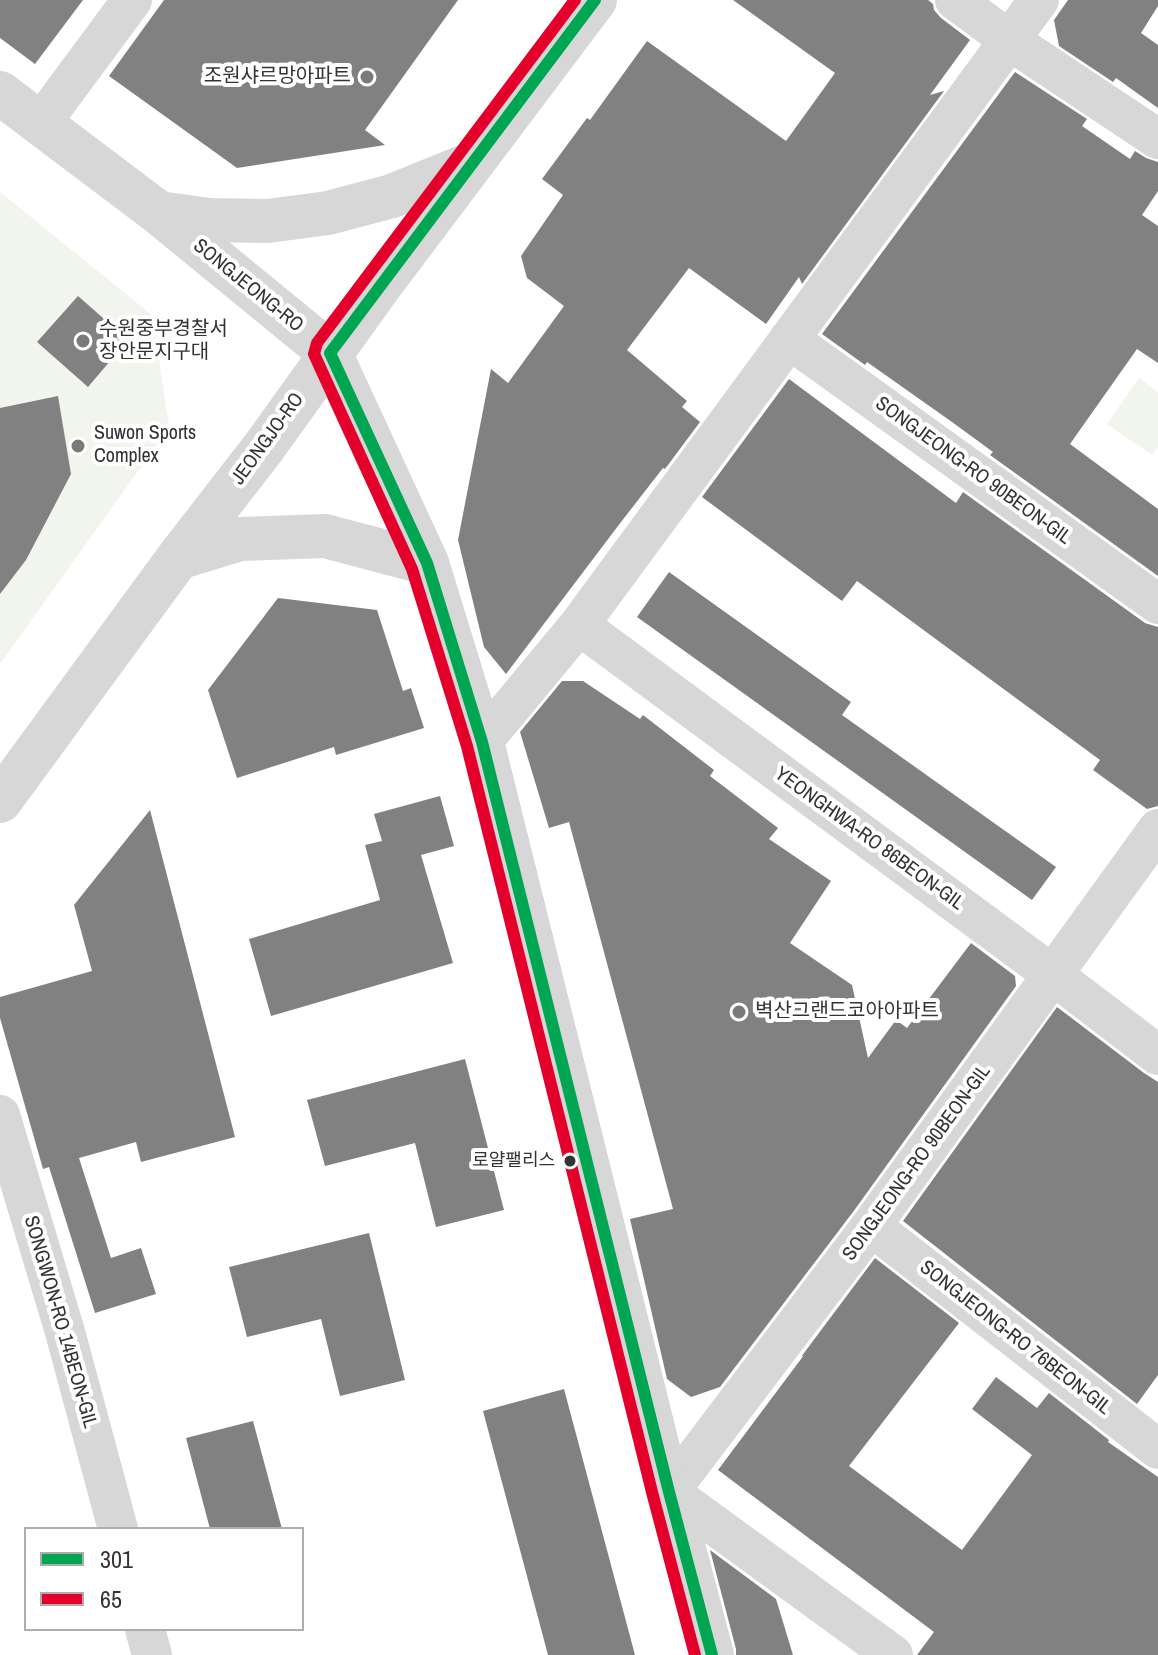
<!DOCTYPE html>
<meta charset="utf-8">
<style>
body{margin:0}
#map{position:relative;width:1158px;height:1655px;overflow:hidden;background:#fff;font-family:"Archivo Narrow",sans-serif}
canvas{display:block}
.legend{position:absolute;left:24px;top:1527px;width:280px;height:104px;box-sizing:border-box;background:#fff;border:2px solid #adadad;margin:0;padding:10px 14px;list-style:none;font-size:24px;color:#333}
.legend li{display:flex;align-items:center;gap:16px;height:40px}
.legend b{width:40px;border:2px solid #adadad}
</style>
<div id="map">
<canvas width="1158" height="1655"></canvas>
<ul class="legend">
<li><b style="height:10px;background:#00a651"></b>301</li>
<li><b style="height:10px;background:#e4002b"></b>65</li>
</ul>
</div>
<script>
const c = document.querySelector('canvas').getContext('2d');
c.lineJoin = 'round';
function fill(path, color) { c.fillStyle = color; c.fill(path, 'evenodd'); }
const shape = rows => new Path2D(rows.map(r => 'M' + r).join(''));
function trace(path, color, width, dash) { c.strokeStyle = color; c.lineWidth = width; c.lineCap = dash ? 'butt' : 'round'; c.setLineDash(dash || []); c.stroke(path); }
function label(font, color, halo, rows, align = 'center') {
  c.font = font + ' "Archivo Narrow","Noto Sans KR",sans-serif'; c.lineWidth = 8; c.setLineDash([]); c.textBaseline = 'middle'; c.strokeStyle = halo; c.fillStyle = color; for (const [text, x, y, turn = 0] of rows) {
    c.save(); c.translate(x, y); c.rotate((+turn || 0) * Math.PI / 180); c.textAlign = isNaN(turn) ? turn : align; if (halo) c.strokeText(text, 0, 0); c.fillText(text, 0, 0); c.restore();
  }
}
fill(shape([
 [0,192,152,315,169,425,141,467,0,664],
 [1139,378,1158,392,1158,447,1152,455,1107,424]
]), '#f1f5ed');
fill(shape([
 [0,0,83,0,35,64,0,38],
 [164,0,458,0,365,130,385,145,237,168,109,76],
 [733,0,928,0,933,4,934,10,941,18,970,40,930,95,944,91,802,284,799,277,766,324,689,268,627,350,687,401,682,407,700,422,665,469,663,468,621,522,506,674,484,647,458,540,491,369,508,383,564,306,527,278,521,256,563,195,542,179,587,118,590,120,647,41,786,141,835,73],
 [1068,0,1158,0,1158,6,1141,33,1158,45,1158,108,1116,78,1113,82,1059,46,1054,20],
 [1015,72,1087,119,1082,126,1130,159,1135,151,1146,158,1158,162,1158,191,1142,215,1158,226,1158,363,1137,349,1070,444,1158,509,1158,576,990,455,993,452,952,422,867,362,865,365,822,334],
 [78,296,128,340,88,387,37,342],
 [789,379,956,503,963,492,1145,623,1158,627,1158,806,1147,809,1093,770,1100,760,857,581,842,601,702,497],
 [58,396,71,474,26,560,0,594,0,408],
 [669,572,851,702,842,715,1056,867,1032,900,637,617],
 [278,598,377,610,403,691,411,688,424,728,336,755,334,747,237,778,208,690],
 [562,681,583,681,640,719,643,715,714,770,710,776,778,828,769,839,831,881,790,943,852,985,868,1058,896,1020,907,1028,971,943,1015,976,1016,986,853,1212,720,1387,691,1397,667,1379,630,1219,673,1209,569,822,549,828,520,732],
 [440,796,454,846,421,855,453,963,271,1016,249,939,380,900,365,845,382,841,374,814],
 [150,810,235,1137,141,1162,136,1142,79,1158,111,1258,141,1248,156,1294,95,1313,49,1167,43,1169,0,1018,0,997,92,971,74,905],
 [1057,1007,1144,1073,1158,1082,1158,1375,1137,1404,903,1221],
 [465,1059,504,1210,436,1227,415,1143,325,1166,307,1100],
 [369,1233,405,1380,340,1396,321,1319,247,1337,229,1267],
 [875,1258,959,1323,849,1466,962,1550,1032,1455,972,1409,996,1377,1037,1408,1049,1393,1109,1440,1108,1442,1158,1477,1158,1655,917,1655,934,1632,718,1470,804,1355,801,1357],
 [564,1389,635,1655,548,1655,483,1411],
 [253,1421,282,1529,210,1529,186,1438],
 [710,1550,776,1599,793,1655,736,1655,736,1649]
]), '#818181');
trace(shape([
 [955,0,1009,40,1158,139],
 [41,123,132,0],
 [789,339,1158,604],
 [579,625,1053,975,1158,1055],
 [482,742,579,625,1039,0],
 [0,1115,65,1332,118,1529],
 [871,1226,1158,1449],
 [145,1629,152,1655],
 [893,1655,669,1492,871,1226,1158,829]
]), '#d7d7d7', 40);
trace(shape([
 [0,93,159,213,330,353,427,563,482,742,669,1492,712,1655],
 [159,213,209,220,268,221,328,213,392,196,471,164],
 [178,558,240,539,325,536,427,563],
 [0,801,178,558,264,447,379,287,595,0]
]), '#d7d7d7', 44);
trace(shape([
 [595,0,330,353,427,563,482,742,669,1492,712,1655]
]), '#00a651', 12);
trace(shape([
 [575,0,317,343,314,354,412,569,467,746,653,1496,695,1655]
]), '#e4002b', 12);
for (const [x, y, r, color] of [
 [367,77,8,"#7a7a7a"],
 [83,341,8,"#7a7a7a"],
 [78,446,8,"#7a7a7a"],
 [739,1012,8,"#7a7a7a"],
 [570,1161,7,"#333"]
]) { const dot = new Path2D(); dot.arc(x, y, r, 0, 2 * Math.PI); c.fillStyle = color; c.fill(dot); trace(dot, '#fff', 3); }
label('18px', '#333', '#fff', [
 ["로얄팰리스",555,1161]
], 'right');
label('20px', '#333', '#fff', [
 ["조원샤르망아파트",351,77,"right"],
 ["수원중부경찰서",99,330],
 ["장안문지구대",99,353],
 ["Suwon Sports",94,434],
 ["Complex",94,457],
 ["벽산그랜드코아아파트",755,1012]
], 'left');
label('20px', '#333', '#fff', [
 ["SONGJEONG-RO",248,286,39],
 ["JEONGJO-RO",268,439,-54],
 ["SONGJEONG-RO 90BEON-GIL",973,471,36],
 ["YEONGHWA-RO 86BEON-GIL",869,839,36],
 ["SONGJEONG-RO 90BEON-GIL",917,1163,-54],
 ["SONGWON-RO 14BEON-GIL",60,1322,74],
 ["SONGJEONG-RO 76BEON-GIL",1015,1338,38]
]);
</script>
